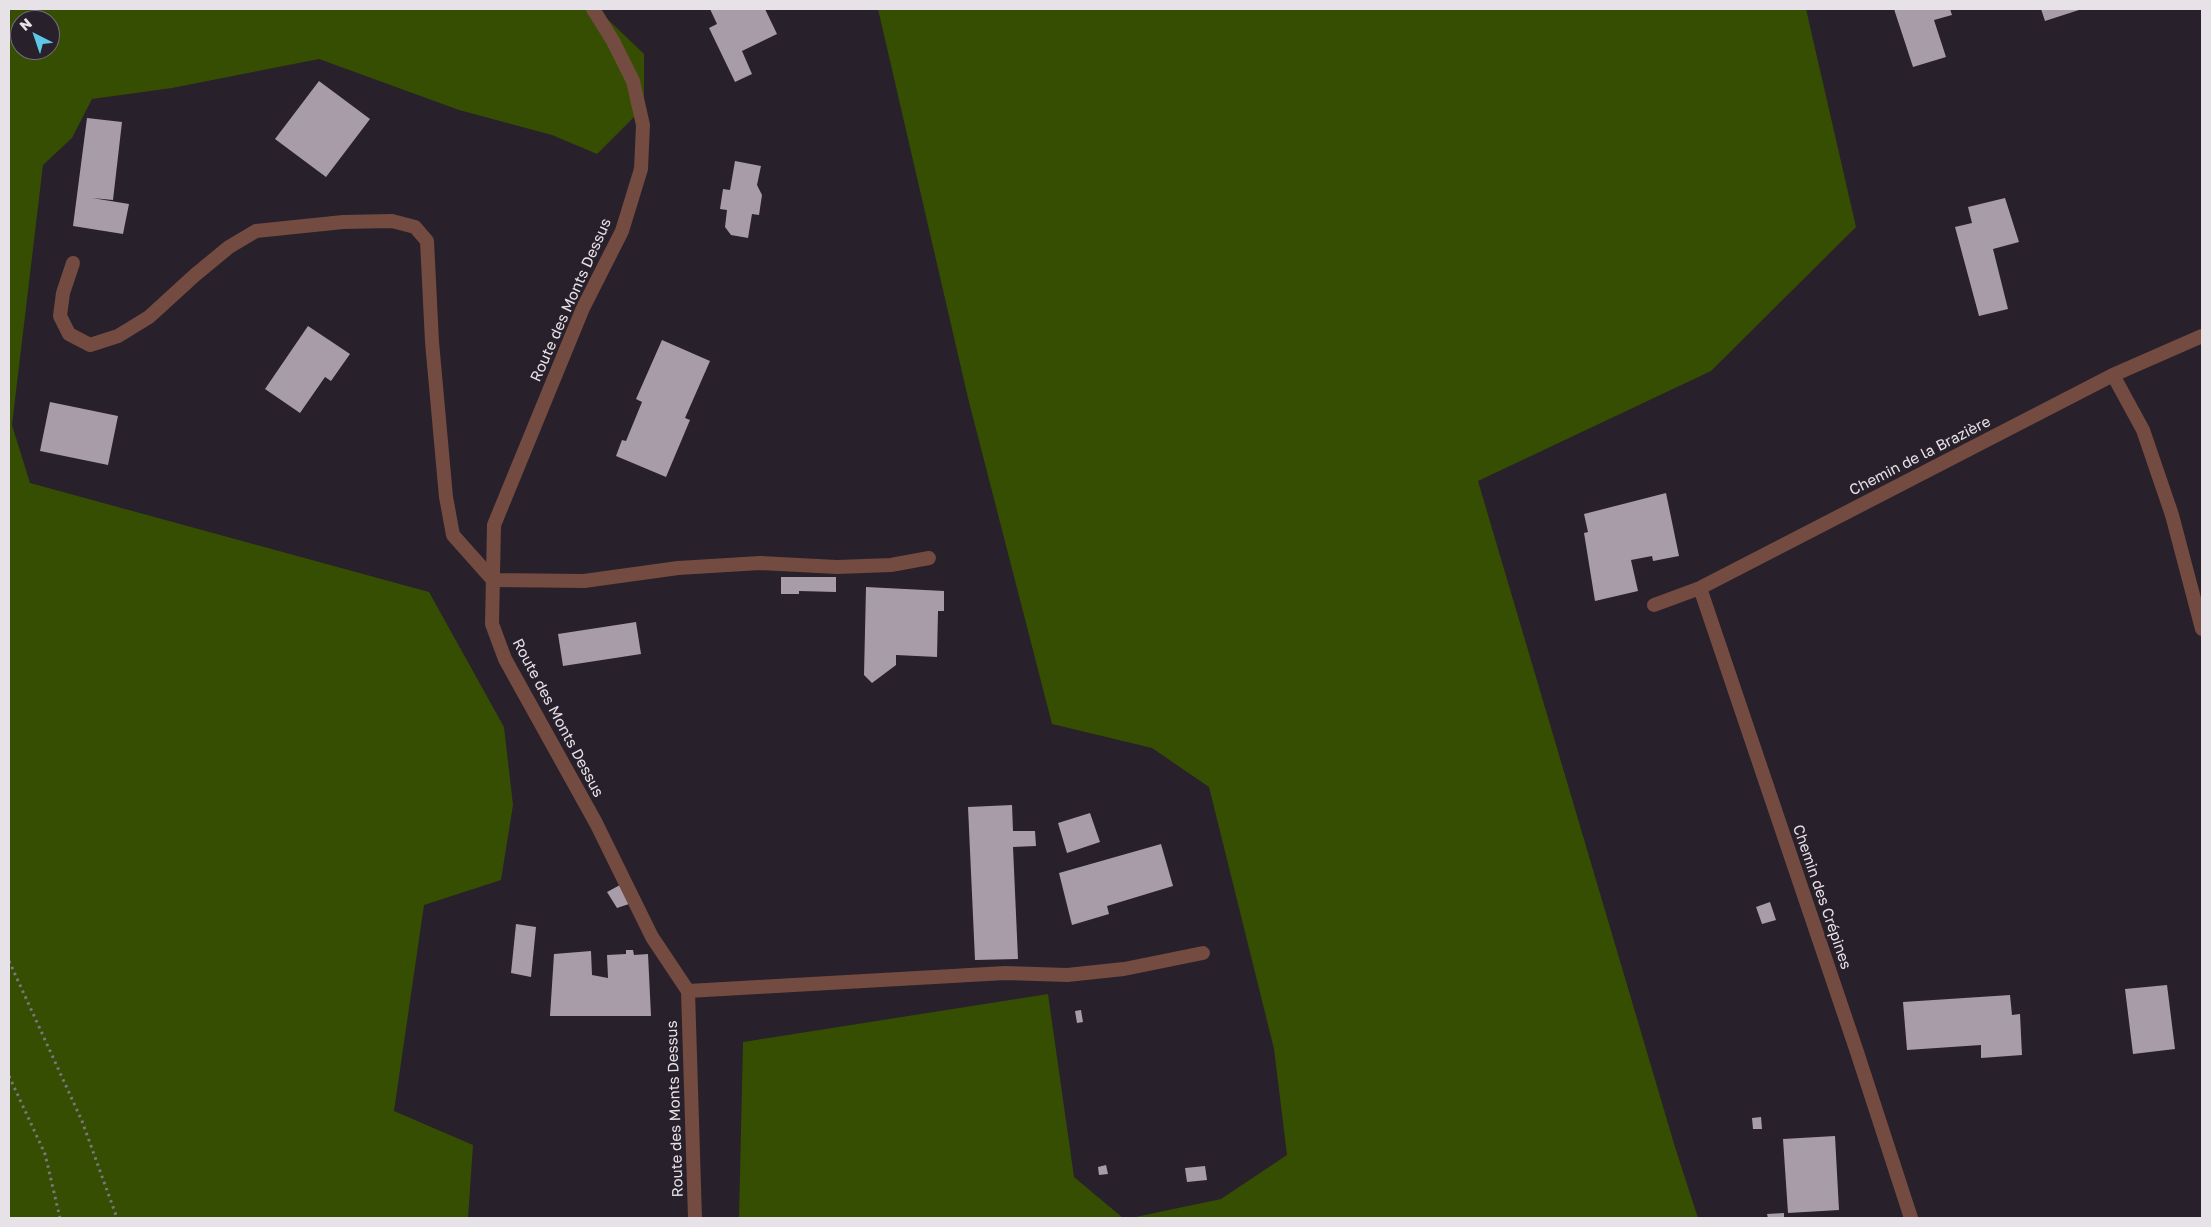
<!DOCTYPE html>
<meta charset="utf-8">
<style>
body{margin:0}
#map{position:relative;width:2211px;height:1227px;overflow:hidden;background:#28202a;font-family:"Golos Text",sans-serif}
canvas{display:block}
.frame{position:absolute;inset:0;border:10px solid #e7e2e8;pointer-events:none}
.north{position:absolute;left:10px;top:10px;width:50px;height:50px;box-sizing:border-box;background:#28202a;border:1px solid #746e76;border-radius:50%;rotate:319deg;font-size:14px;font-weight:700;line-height:20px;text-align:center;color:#e7e2e8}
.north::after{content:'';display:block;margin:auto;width:18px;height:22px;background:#5cc7e7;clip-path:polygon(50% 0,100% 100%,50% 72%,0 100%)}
</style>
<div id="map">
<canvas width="2211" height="1227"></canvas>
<div class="frame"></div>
<div class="north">N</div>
</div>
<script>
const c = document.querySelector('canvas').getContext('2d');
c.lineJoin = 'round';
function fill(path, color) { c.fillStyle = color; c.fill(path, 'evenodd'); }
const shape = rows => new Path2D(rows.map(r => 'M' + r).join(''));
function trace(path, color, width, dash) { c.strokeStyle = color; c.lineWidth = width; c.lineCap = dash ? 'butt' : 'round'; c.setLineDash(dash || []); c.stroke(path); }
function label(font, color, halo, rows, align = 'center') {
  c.font = font + ' "Golos Text",sans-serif'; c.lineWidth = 5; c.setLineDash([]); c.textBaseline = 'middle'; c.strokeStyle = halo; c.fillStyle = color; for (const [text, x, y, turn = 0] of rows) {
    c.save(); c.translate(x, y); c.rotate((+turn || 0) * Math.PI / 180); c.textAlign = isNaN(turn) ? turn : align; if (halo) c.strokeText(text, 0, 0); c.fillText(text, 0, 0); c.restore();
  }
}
fill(shape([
 [9,9,597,9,644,54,644,107,597,154,552,135,459,110,319,59,172,88,92,99,72,138,43,165,12,425,30,483,429,592,504,727,513,805,501,880,424,905,394,1111,473,1145,468,1218,9,1218],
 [20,20,50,20,50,50,20,50],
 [878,9,1806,9,1856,227,1711,371,1478,481,1675,1147,1698,1218,1131,1218,1221,1199,1287,1155,1274,1049,1209,787,1152,748,1052,724,968,398],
 [1048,994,1074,1177,1123,1218,739,1218,743,1042]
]), '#354e02');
fill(shape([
 [710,9,765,9,777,34,742,51,752,74,735,82,709,28,717,24],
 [1894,9,1950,9,1952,15,1934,20,1946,57,1913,67],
 [2041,9,2082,9,2045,21],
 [319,81,370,119,326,177,275,139],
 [87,118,122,122,113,200,92,198,129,204,123,234,73,226],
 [735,161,761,166,757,185,762,195,759,215,752,214,748,238,731,235,725,227,727,210,720,209,723,189,730,190],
 [2005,198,2019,242,1993,249,2008,309,1979,316,1955,227,1972,223,1968,207],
 [308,326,350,354,331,381,325,377,300,413,265,389],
 [662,340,710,361,685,418,690,420,666,477,616,456,622,440,626,441,642,402,636,399],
 [50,402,118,416,108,465,40,451],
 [1666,493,1679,556,1653,561,1652,556,1631,560,1638,591,1595,601,1584,533,1588,532,1584,514],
 [781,577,836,577,836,592,799,591,799,594,781,594],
 [866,587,944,591,944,611,938,611,937,657,896,655,896,665,872,683,864,675],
 [636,622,641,654,563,666,558,634],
 [1012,805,1013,831,1035,831,1036,846,1013,847,1018,959,975,960,968,807],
 [1090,813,1100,842,1067,853,1058,823],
 [1161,844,1173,886,1107,906,1109,914,1072,925,1059,873],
 [620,885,629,904,617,908,607,892],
 [1770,902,1776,920,1762,924,1756,907],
 [516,924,536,927,531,977,511,973],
 [626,950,633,950,634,955,648,954,651,1016,550,1016,554,954,591,951,592,975,608,978,607,955,626,954],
 [2167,985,2175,1049,2133,1054,2125,989],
 [2010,995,2012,1015,2020,1014,2022,1055,1981,1058,1981,1045,1907,1050,1903,1002],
 [1081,1010,1083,1022,1077,1023,1075,1011],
 [1761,1117,1762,1129,1753,1129,1752,1118],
 [1835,1136,1839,1210,1788,1213,1783,1139],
 [1106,1165,1108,1174,1099,1175,1098,1167],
 [1205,1166,1207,1180,1187,1182,1185,1168],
 [1784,1213,1784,1218,1768,1218,1767,1214]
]), '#a89ca8');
trace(shape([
 [9,961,82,1121,117,1218],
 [9,1076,45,1154,60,1218]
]), '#7b757d', 3, [2.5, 4]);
trace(shape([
 [73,263,63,293,60,316,69,334,90,345,118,336,149,317,195,275,229,247,256,231,343,222,392,221,415,227,427,241,432,342,446,497,453,535,493,580,584,581,678,568,760,563,837,567,891,565,929,558],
 [688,991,1005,973,1067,975,1124,969,1203,953]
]), '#734b40', 14);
trace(shape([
 [593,9,613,41,633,81,643,125,641,169,622,231,583,308,494,525,492,624,505,659,596,823,652,937,688,991,695,1218],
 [2113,375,2143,430,2172,515,2202,629],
 [1700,588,1857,1052,1911,1218],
 [1654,605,1700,588,2113,375,2202,336]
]), '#734b40', 14);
label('15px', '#e7e2e8', '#28202a', [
 ["Route des Monts Dessus",571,300,-66],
 ["Chemin de la Brazière",1920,456,-27],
 ["Route des Monts Dessus",558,718,62],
 ["Chemin des Crépines",1822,897,71],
 ["Route des Monts Dessus",675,1109,-92]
]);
</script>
